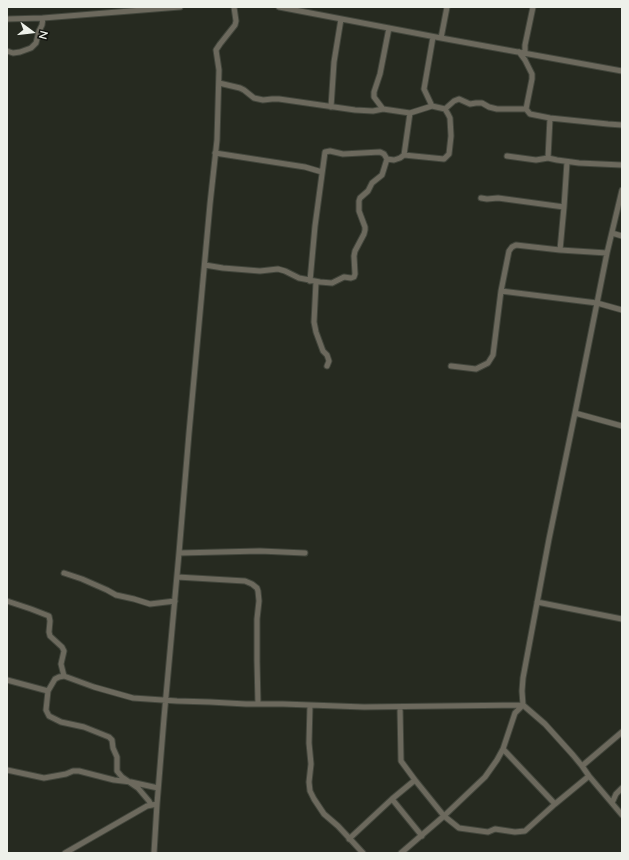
<!DOCTYPE html>
<style>
body{margin:0}
#map{position:relative;width:629px;height:860px;overflow:hidden;background:#262a20;font-family:Mulish,sans-serif}
canvas{display:block}
.frame{position:absolute;inset:0;border:8px solid #eef1ea;pointer-events:none}
.north{position:absolute;left:12px;top:12px;width:40px;height:40px;-webkit-text-stroke:3px #10110d;paint-order:stroke;rotate:105deg;font-size:11px;font-weight:700;line-height:16px;text-align:center;color:#eef1ea}
.north::after{content:'';display:block;margin:auto;width:14px;height:18px;background:#eef1ea;clip-path:polygon(50% 0,100% 100%,50% 72%,0 100%)}
</style>
<div id="map">
<canvas width="629" height="860"></canvas>
<div class="frame"></div>
<div class="north">N</div>
</div>
<script>
const c = document.querySelector('canvas').getContext('2d');
c.lineJoin = 'round';
const shape = rows => new Path2D(rows.map(r => 'M' + r).join(''));
function trace(path, color, width, dash) { c.strokeStyle = color; c.lineWidth = width; c.lineCap = dash ? 'butt' : 'round'; c.setLineDash(dash || []); c.stroke(path); }
const minor = shape([
 [279,7,441,38,622,71],
 [7,19,43,18,180,7],
 [441,38,447,7],
 [7,51,13,53,20,52,31,48,36,43,39,31,42,25,43,18],
 [525,53,525,45,533,7],
 [219,83,240,88,244,90,254,98,263,100,272,99,279,99,355,110,373,111,383,109,410,113,432,106,445,109,454,101,459,99,470,104,476,103,482,103,489,107,497,109,526,109,532,79,532,74,525,60,519,52],
 [432,106,424,89,433,37],
 [331,107,334,62,341,19],
 [383,109,374,97,374,92,380,74,389,28],
 [526,109,530,114,550,118,608,124,622,125],
 [215,153,305,167,322,172],
 [404,155,410,113],
 [507,156,536,160,548,158,557,160,579,163,622,165],
 [548,158,550,118],
 [622,190,607,253,575,413,622,426],
 [481,198,487,199,498,198,564,207],
 [612,233,622,236],
 [560,250,564,207,567,162],
 [205,265,223,268,260,271,278,269,285,271,299,278,320,282,332,283,344,277,351,278,354,277,355,274,354,256,355,251,364,234,365,230,365,227,359,211,359,201,360,198,368,191,372,183,382,175,387,159],
 [310,281,315,226,325,152,330,151,343,154,380,152,384,154,387,159,394,160,400,158,404,155,444,159,449,154,451,136,450,118,448,114,445,109],
 [316,282,314,322,316,332,323,351,327,355,329,361,327,366],
 [501,291,509,251,512,247,516,245,560,250,607,253],
 [451,366,476,369,488,363,493,355,501,291,597,303,622,310],
 [575,413,549,539,523,678,522,691,523,705,545,724,573,755,582,766,589,776,622,815],
 [179,553,260,551,305,553],
 [64,573,82,579,107,590,116,595,134,599,150,604,175,601],
 [177,577,245,581,252,584,257,588,258,591,259,601,257,619,257,661,258,704],
 [7,601,31,609,49,616,50,621,49,632,50,636,62,647,64,651,61,664,64,676],
 [537,602,622,619],
 [7,680,48,691,55,679,59,677,64,676,94,687,133,698,177,701,210,702,246,704,283,704,364,707,523,705],
 [48,691,46,710,49,716,61,722,84,727,109,737,112,740,113,748,117,757,117,771,122,777,138,788,149,801,151,805],
 [310,705,309,743,311,764,309,782,310,791,314,799,324,814,338,826,363,853],
 [400,707,401,761,415,780,444,816,459,828,488,832,495,829,515,832,525,831,555,804],
 [503,749,555,804,589,776],
 [582,766,622,732],
 [7,770,44,778,66,774,73,771,79,771,114,780,131,782,158,788],
 [392,799,422,836],
 [612,803,616,794,622,788],
 [157,804,164,718,179,553,189,433,210,204,217,140,219,70,216,50,220,44,235,25,236,21,234,7],
 [349,839,392,799,415,780],
 [65,853,147,806,157,804,154,853],
 [401,853,444,816,485,777,497,760,503,749,515,713,523,705]
]);
trace(minor, '#42463c', 7);
trace(minor, '#6c695d', 5);
</script>
